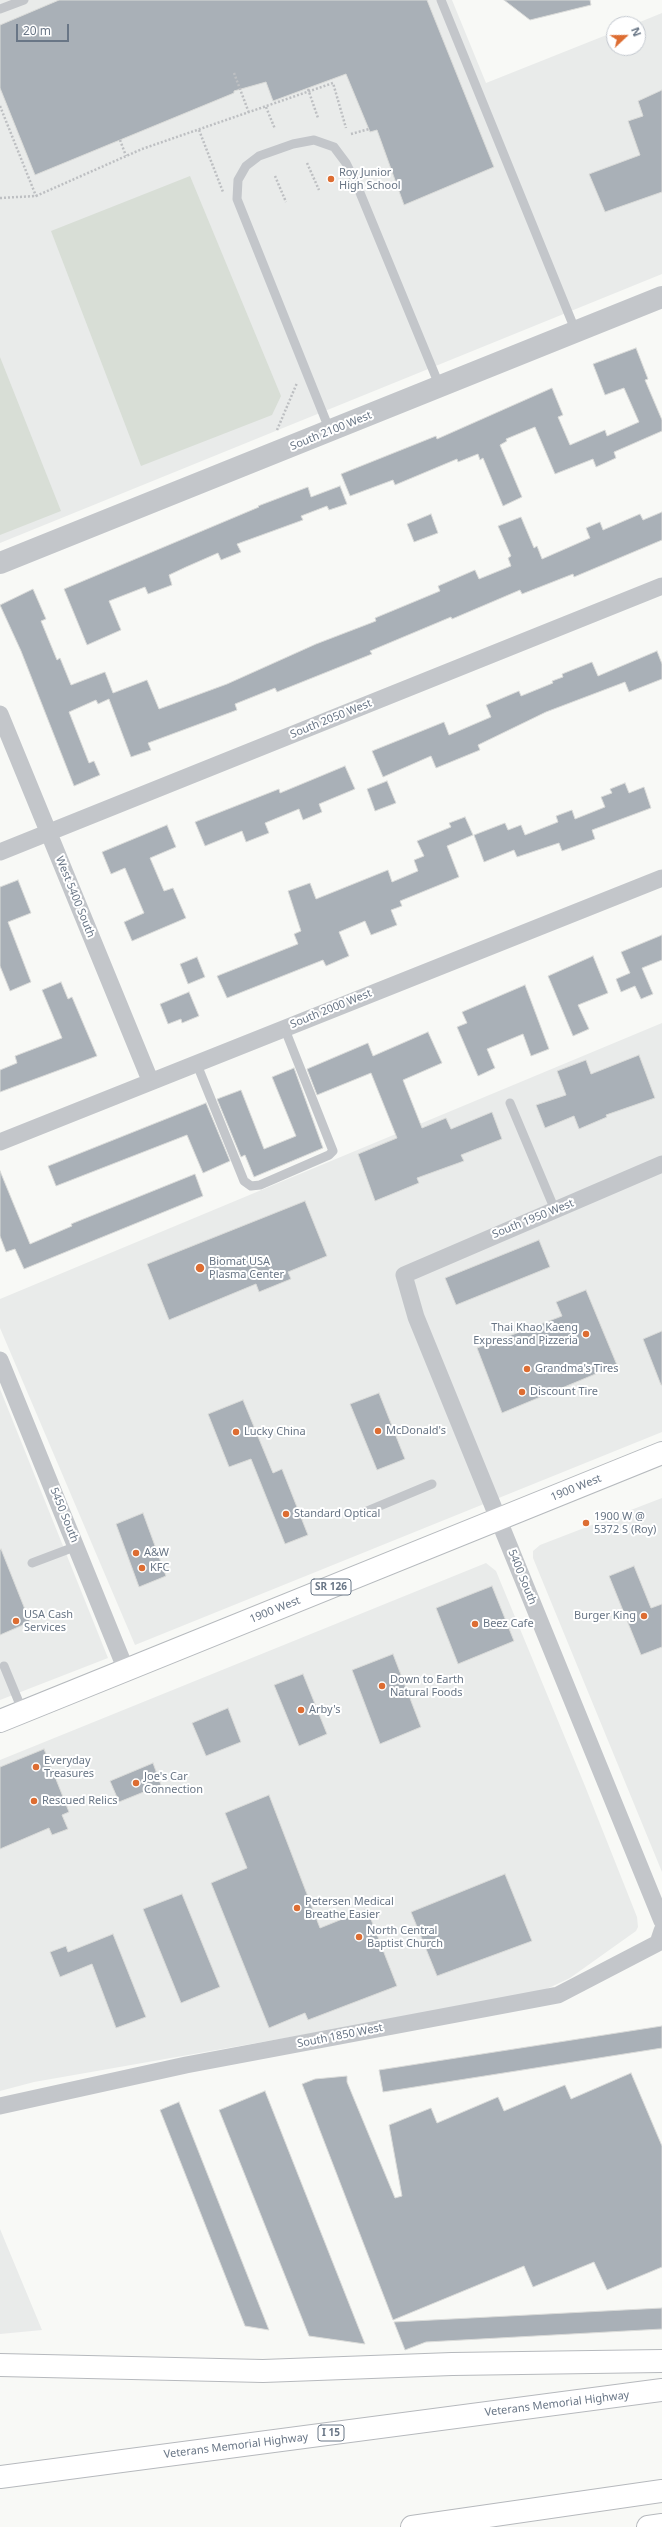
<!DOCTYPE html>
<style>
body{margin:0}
#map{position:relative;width:662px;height:2527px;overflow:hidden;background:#f8f9f6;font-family:"Noto Sans",sans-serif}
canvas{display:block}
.north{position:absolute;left:606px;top:16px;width:40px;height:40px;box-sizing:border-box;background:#fff;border:1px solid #c3c8cf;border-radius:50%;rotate:68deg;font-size:11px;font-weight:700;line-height:16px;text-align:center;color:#697686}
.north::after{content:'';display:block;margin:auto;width:14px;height:18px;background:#dd6d32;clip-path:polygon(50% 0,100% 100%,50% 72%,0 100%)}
.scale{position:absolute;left:16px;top:24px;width:53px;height:18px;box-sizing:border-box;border:2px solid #697686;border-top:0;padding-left:5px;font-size:12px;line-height:14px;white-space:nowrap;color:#697686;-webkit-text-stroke:3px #fff;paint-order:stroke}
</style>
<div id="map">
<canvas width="662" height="2527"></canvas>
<div class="north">N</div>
<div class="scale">20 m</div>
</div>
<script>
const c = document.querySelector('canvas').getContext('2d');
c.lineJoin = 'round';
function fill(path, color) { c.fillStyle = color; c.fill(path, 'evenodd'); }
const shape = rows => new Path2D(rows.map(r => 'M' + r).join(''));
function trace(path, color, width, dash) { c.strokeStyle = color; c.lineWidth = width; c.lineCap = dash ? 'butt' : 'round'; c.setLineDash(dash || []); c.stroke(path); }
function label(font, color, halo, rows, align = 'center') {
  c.font = font + ' "Noto Sans",sans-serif'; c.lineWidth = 4; c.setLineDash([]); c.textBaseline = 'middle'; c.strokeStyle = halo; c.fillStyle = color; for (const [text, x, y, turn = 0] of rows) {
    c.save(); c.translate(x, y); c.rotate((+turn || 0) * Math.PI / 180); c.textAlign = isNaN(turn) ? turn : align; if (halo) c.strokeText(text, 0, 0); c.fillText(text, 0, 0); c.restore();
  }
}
fill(shape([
 [0,0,452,0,486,83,614,32,614,48,638,48,638,24,635,24,662,13,662,274,0,543],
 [662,1023,662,1432,135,1645,0,1328,0,1299],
 [0,1389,108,1658,0,1700],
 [662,1498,662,1872,533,1558,533,1551,540,1545],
 [486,1563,496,1571,585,1786,637,1917,638,1927,636,1931,570,1978,536,1994,34,2082,0,2091,0,1760],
 [0,2229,42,2330,0,2334]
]), '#e9ebea');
fill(shape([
 [190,176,281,396,272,415,141,466,51,231],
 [0,357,61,511,0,535]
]), '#d8ded6');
const building = shape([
 [59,0,427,0,494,167,404,205,377,130,370,132,346,74,273,101,266,82,234,91,234,93,35,175,0,88,0,25,59,0],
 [504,0,590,0,591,5,530,20,504,0],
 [662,90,662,192,605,212,589,174,640,155,628,121,643,116,638,101,662,90],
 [636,348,648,379,645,380,662,420,662,431,614,452,616,458,596,467,593,459,555,474,535,427,506,439,507,441,500,445,522,497,503,506,483,458,480,460,478,454,458,462,457,459,395,485,393,480,350,496,341,474,436,436,437,439,552,388,563,415,558,417,570,445,605,430,607,436,639,422,624,388,605,395,593,364,636,348],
 [340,486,347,504,329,510,327,506,301,516,303,520,237,544,241,552,221,560,218,553,186,567,169,575,172,585,148,594,145,587,109,601,121,630,87,645,64,589,259,507,258,506,308,487,311,497,340,486],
 [662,512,662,540,574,577,573,574,522,594,520,590,452,619,451,617,370,651,372,654,277,692,275,688,235,704,237,710,148,743,151,750,131,757,109,699,98,704,96,700,69,712,89,763,94,761,100,775,74,786,21,651,0,605,33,589,46,619,41,621,57,660,60,658,71,685,105,672,113,693,147,680,159,709,227,684,316,644,376,621,375,618,440,591,438,586,475,570,479,579,511,566,508,558,511,556,498,526,521,517,534,548,537,546,542,559,590,538,586,528,600,522,603,530,640,514,643,520,662,512],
 [431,514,438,533,414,542,407,524,431,514],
 [657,651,662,664,662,679,629,692,625,682,546,712,478,745,480,750,436,768,431,756,383,777,372,751,444,722,449,735,491,717,486,705,519,691,521,696,553,683,552,681,563,677,562,674,592,662,598,676,657,651],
 [345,766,355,789,319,804,322,812,303,820,299,809,265,823,269,833,246,842,242,831,205,846,195,822,279,789,280,793,345,766],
 [387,781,396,803,375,811,367,789,387,781],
 [625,783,629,793,644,787,651,808,592,830,595,839,562,851,559,843,517,857,514,850,484,862,474,835,505,823,508,830,521,825,525,835,558,822,556,816,572,810,575,819,605,807,601,797,612,793,610,789,625,783],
 [465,817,473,835,447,846,459,877,400,901,402,906,391,910,397,925,371,935,365,921,339,932,349,956,326,966,323,960,227,998,217,976,298,944,294,934,301,931,288,891,310,883,316,899,388,870,392,882,418,871,414,860,424,856,417,841,451,827,449,823,465,817],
 [167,825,176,847,150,858,164,891,173,888,186,918,132,941,124,922,144,913,125,868,111,874,102,852,167,825],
 [18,880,31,913,8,922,31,982,10,991,0,966,0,887,18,880],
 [662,935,662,960,642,968,653,994,641,999,635,986,621,992,616,979,630,973,621,952,662,935],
 [593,956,608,993,578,1005,589,1029,573,1036,548,976,593,956],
 [197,957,205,977,188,984,180,964,197,957],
 [61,982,68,999,72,997,97,1056,0,1092,0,1070,17,1063,15,1056,62,1038,42,990,61,982],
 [525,985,549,1049,531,1056,523,1034,487,1049,495,1068,478,1076,457,1027,467,1023,462,1012,525,985],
 [189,992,199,1016,182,1023,181,1019,168,1024,160,1004,189,992],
 [428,1032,442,1063,403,1080,422,1128,446,1118,451,1129,492,1112,502,1139,461,1155,464,1161,417,1178,419,1183,375,1201,358,1154,397,1138,371,1073,317,1095,307,1069,368,1043,373,1056,428,1032],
 [639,1055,655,1098,606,1115,607,1117,579,1129,574,1116,545,1128,536,1105,566,1095,557,1071,586,1060,591,1074,639,1055],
 [294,1068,323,1148,254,1177,245,1155,241,1157,217,1099,241,1090,264,1149,296,1136,272,1077,294,1068],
 [206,1103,230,1161,203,1173,187,1135,56,1186,48,1166,206,1103],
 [0,1171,30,1244,72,1226,71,1224,195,1174,203,1196,24,1269,15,1249,6,1252,0,1236,0,1171],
 [305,1201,327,1256,288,1272,291,1279,259,1292,256,1284,169,1320,147,1264,305,1201],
 [539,1240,550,1267,456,1305,445,1278,539,1240],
 [586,1290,617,1365,502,1413,477,1348,562,1316,556,1302,586,1290],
 [662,1331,662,1385,661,1385,643,1339,662,1331],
 [379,1393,405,1459,377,1470,350,1404,379,1393],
 [243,1400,273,1473,282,1469,308,1535,285,1544,251,1459,229,1467,208,1414,243,1400],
 [143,1513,166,1576,139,1587,116,1524,143,1513],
 [1,1549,30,1622,0,1635,0,1550,1,1549],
 [634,1566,651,1608,662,1604,662,1647,641,1655,609,1576,634,1566],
 [492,1586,514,1641,458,1664,436,1608,492,1586],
 [393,1654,421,1727,380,1744,352,1670,393,1654],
 [303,1674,327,1734,299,1746,274,1685,303,1674],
 [228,1708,241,1742,206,1756,192,1723,228,1708],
 [44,1749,69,1812,62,1815,68,1829,52,1835,49,1828,0,1849,0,1767,44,1749],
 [153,1763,161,1785,119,1802,110,1781,153,1763],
 [269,1795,320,1928,367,1909,397,1986,308,2020,305,2013,269,2028,211,1883,247,1868,225,1813,269,1795],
 [505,1874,532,1941,437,1976,411,1912,505,1874],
 [182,1894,220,1987,181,2003,143,1909,182,1894],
 [113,1934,146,2017,116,2028,92,1964,60,1977,50,1952,66,1946,68,1952,113,1934],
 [662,2026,662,2048,383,2092,379,2070,662,2026],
 [631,2073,662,2146,662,2267,607,2290,594,2262,533,2287,524,2266,393,2320,302,2084,315,2079,347,2076,347,2082,395,2198,402,2196,389,2125,431,2108,437,2123,498,2097,504,2111,565,2085,571,2099,631,2073],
 [265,2091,365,2344,309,2336,219,2110,265,2091],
 [179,2102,269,2330,245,2326,160,2110,179,2102],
 [662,2308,662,2329,426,2342,405,2350,394,2322,662,2308]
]);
fill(building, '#a9b0b7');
trace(building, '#dadbd9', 1);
const primary = shape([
 [0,1721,662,1453]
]);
const motorway = shape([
 [0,2365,263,2371,452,2364,662,2361],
 [0,2477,662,2390],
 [412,2527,662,2491],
 [648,2527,662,2525]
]);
trace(primary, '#b6babe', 24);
trace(motorway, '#b6b9bd', 24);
trace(shape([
 [234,73,249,113],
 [308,89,318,118],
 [0,106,36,196],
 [266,107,275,129],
 [199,130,223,192],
 [351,134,369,129],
 [120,140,126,156],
 [307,163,319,190],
 [275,176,286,202],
 [0,198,36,196,142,149,333,83,346,128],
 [277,430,297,383]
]), '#bdbfc2', 2.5, [2, 2]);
trace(shape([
 [441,0,576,332],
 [0,9,24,0],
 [330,431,237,199,238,180,246,166,259,156,293,144,314,140,334,147,346,163,356,183,440,387],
 [196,1062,244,1181,251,1186,260,1185,329,1155,333,1151,284,1027],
 [510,1103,555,1210],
 [365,1512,432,1484],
 [32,1563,77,1546],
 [4,1666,23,1712]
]), '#c3c6ca', 9);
trace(shape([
 [0,714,150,1080],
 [0,852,662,586],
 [0,1142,662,878],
 [662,1164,404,1275,416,1317,662,1921],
 [0,1360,126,1670],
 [0,2106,186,2065,558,1995,658,1943,662,1931]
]), '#c3c6ca', 17);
trace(shape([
 [0,563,662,297]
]), '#c3c6ca', 22);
trace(primary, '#fff', 22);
trace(motorway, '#fff', 22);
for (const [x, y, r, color] of [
 [331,179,4,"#dd6d32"],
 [200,1268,5,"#dd6d32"],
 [586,1334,4,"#dd6d32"],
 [527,1369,4,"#dd6d32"],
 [522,1392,4,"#dd6d32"],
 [378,1431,4,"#dd6d32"],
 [236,1432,4,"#dd6d32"],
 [286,1514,4,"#dd6d32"],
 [586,1523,4,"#dd6d32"],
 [136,1553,4,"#dd6d32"],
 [142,1568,4,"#dd6d32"],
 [644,1616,4,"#dd6d32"],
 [16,1621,4,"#dd6d32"],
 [475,1624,4,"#dd6d32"],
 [382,1686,4,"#dd6d32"],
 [301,1710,4,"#dd6d32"],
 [36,1767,4,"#dd6d32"],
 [136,1783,4,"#dd6d32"],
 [34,1801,4,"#dd6d32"],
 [297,1908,4,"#dd6d32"],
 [359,1937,4,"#dd6d32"]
]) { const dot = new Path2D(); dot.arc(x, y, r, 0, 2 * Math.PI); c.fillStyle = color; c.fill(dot); trace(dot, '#fff', 1.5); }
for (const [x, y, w] of [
 [331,1587,40],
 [331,2433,26]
]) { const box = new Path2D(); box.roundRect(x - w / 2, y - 8, w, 16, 3); c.fillStyle = '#fff'; c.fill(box); trace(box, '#697686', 1); }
label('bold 10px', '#697686', null, [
 ["SR 126",331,1587],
 ["I 15",331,2433]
]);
label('11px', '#697686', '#fff', [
 ["Roy Junior",339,173],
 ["High School",339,186],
 ["Biomat USA",209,1262],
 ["Plasma Center",209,1275],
 ["Thai Khao Kaeng",578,1328,"right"],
 ["Express and Pizzeria",578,1341,"right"],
 ["Grandma's Tires",535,1369],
 ["Discount Tire",530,1392],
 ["McDonald's",386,1431],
 ["Lucky China",244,1432],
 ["Standard Optical",294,1514],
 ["1900 W @",594,1517],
 ["5372 S (Roy)",594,1530],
 ["A&W",144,1553],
 ["KFC",150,1568],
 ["USA Cash",24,1615],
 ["Services",24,1628],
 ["Burger King",636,1616,"right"],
 ["Beez Cafe",483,1624],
 ["Down to Earth",390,1680],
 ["Natural Foods",390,1693],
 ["Arby's",309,1710],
 ["Everyday",44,1761],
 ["Treasures",44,1774],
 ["Joe's Car",144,1777],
 ["Connection",144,1790],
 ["Rescued Relics",42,1801],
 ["Petersen Medical",305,1902],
 ["Breathe Easier",305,1915],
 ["North Central",367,1931],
 ["Baptist Church",367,1944]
], 'left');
label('11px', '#697686', '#fff', [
 ["South 2100 West",331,431,-22],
 ["South 2050 West",331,719,-22],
 ["West 5400 South",75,897,68],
 ["South 2000 West",331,1009,-22],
 ["South 1950 West",533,1219,-22],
 ["1900 West",576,1488,-22],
 ["5450 South",64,1515,68],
 ["5400 South",522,1577,68],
 ["1900 West",275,1610,-22],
 ["South 1850 West",340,2036,-11],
 ["Veterans Memorial Highway",557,2404,-7],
 ["Veterans Memorial Highway",236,2446,-7]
]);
</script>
